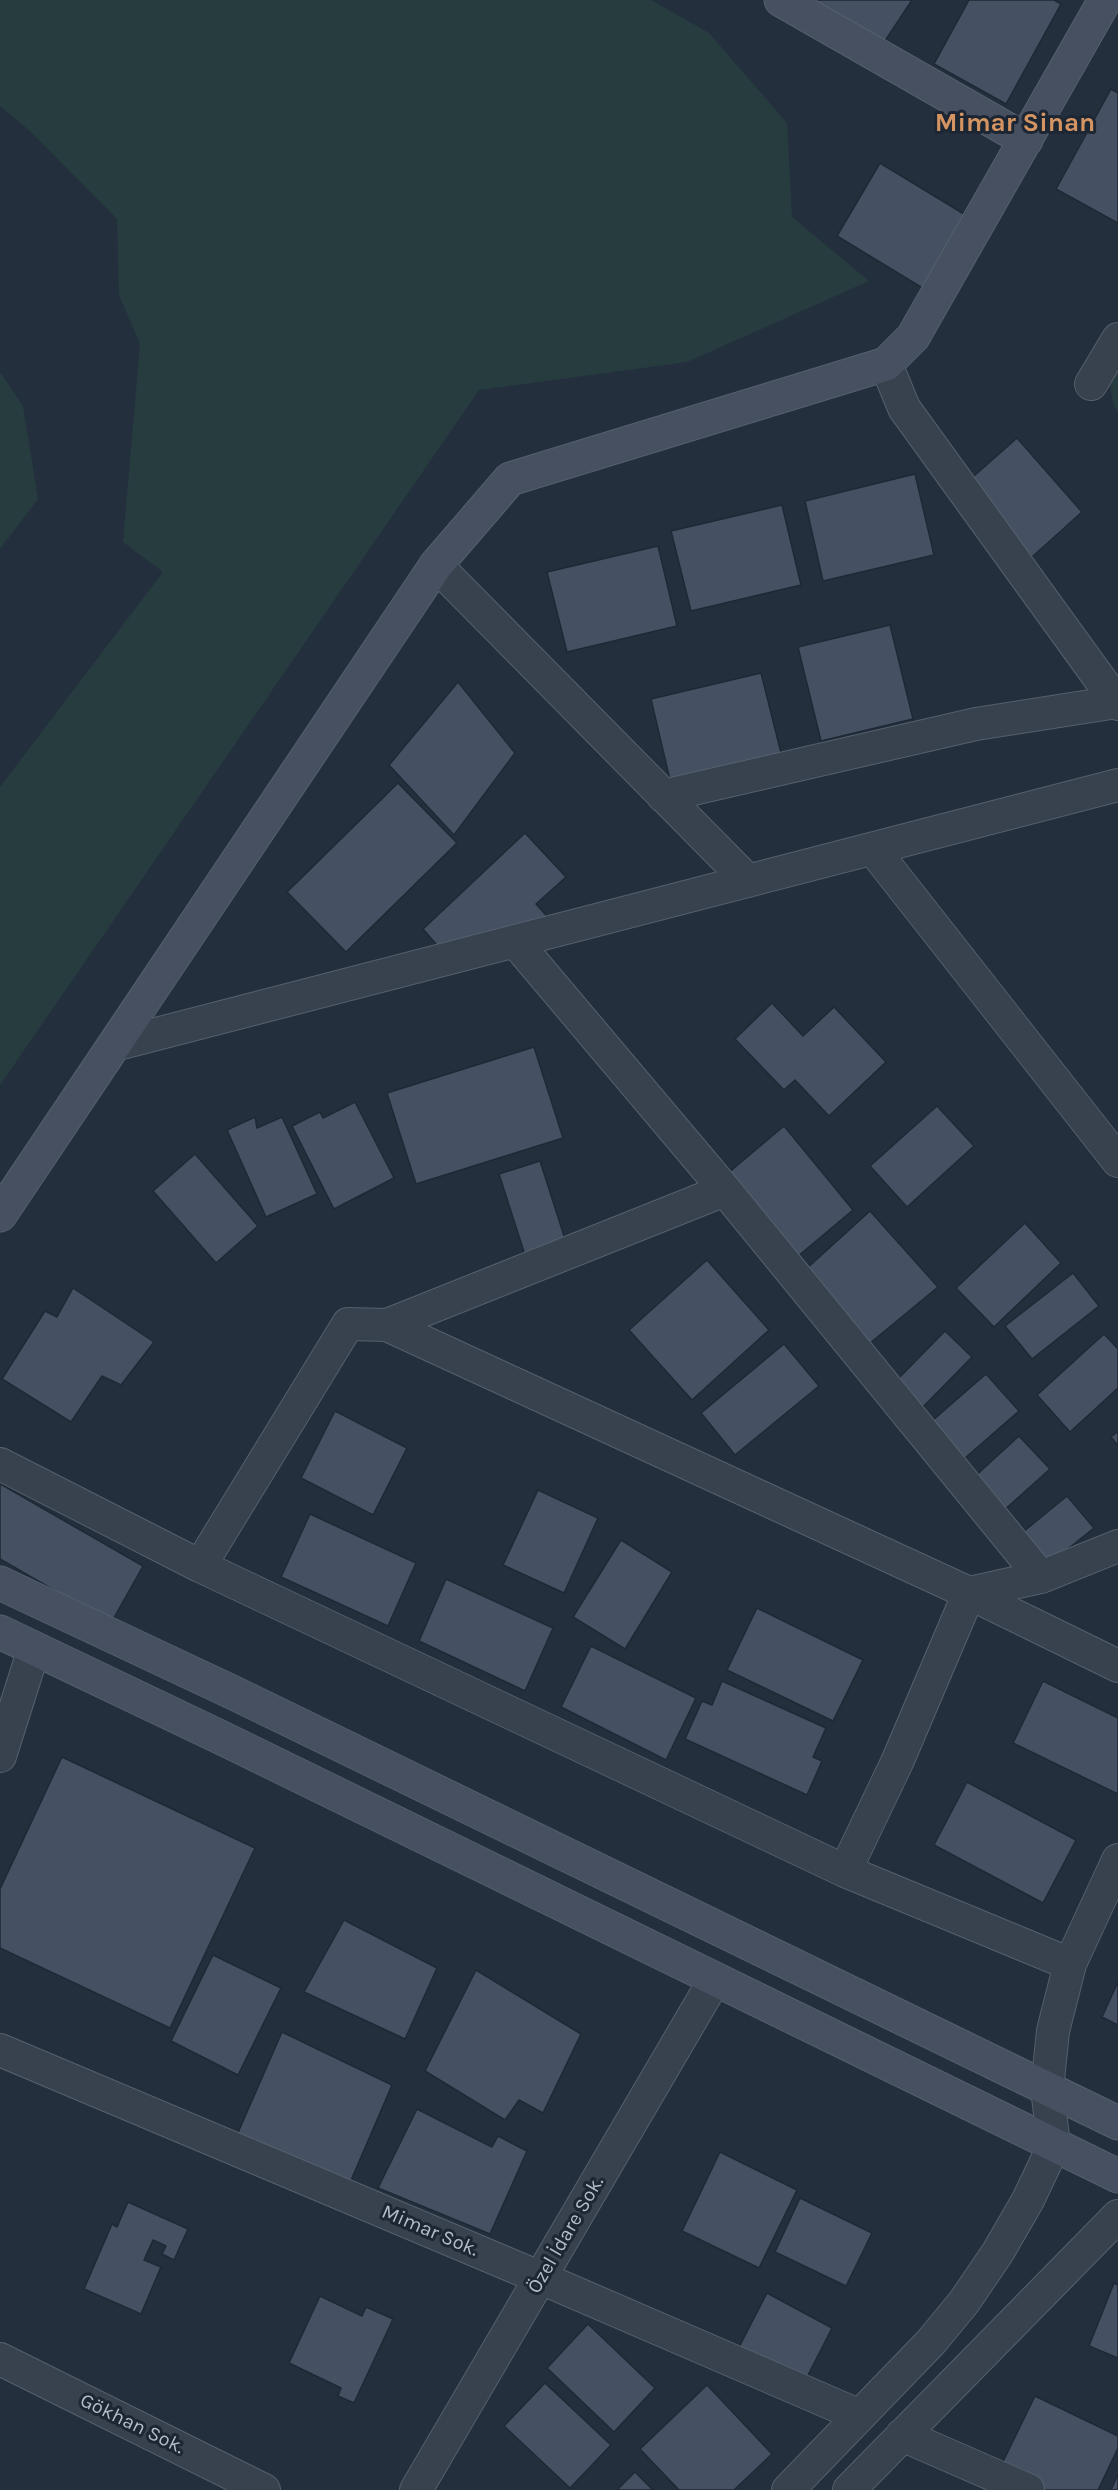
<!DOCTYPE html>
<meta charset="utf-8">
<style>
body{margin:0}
canvas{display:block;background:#242f3e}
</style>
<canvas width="1118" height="2490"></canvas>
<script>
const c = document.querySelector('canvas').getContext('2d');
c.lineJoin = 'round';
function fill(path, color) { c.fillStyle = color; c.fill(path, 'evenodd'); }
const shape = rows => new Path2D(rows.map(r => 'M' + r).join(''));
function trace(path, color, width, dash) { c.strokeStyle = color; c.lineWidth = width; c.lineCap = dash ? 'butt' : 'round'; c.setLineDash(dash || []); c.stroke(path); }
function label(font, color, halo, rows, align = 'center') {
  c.font = font + ' Karla,sans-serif'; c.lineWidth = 6; c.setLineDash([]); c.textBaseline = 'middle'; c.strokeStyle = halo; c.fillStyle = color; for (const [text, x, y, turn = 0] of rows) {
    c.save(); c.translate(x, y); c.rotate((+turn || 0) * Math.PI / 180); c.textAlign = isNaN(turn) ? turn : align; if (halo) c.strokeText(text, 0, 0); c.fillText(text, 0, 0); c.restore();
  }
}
fill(shape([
 [0,0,651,0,709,33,787,123,792,217,869,281,687,362,479,390,0,1085,0,787,163,572,123,542,140,344,119,295,117,219,31,132,0,106],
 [1118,370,1118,411,1114,406,1109,381],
 [0,372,23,406,38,499,0,549]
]), '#263c3f');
const building = shape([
 [813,0,912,0,877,53,813,0],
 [969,0,1054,0,1061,4,1006,104,934,64,969,0],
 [1111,89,1118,93,1118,223,1056,189,1111,89],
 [880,163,977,222,934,295,837,236,880,163],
 [1017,438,1082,512,1032,557,966,483,1017,438],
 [915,474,934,555,823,581,805,501,915,474],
 [782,505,801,585,691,611,671,531,782,505],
 [658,546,677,626,567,652,547,572,658,546],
 [890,625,913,719,821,741,798,647,890,625],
 [761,673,781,753,670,780,651,699,761,673],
 [458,682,515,753,454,835,389,765,458,682],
 [398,783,457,843,346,952,287,892,398,783],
 [525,833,566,877,536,904,554,924,442,951,423,929,525,833],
 [772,1003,803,1036,834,1007,886,1062,829,1116,795,1080,784,1090,735,1039,772,1003],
 [534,1047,563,1138,416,1184,387,1093,534,1047],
 [355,1102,394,1178,334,1209,292,1126,320,1112,323,1118,355,1102],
 [937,1106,974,1146,907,1207,870,1166,937,1106],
 [255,1117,257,1128,282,1117,317,1194,266,1217,227,1130,255,1117],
 [784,1126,853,1210,797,1257,727,1174,784,1126],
 [195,1154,258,1226,216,1263,153,1191,195,1154],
 [540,1161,566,1242,525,1255,499,1174,540,1161],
 [870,1211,938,1287,869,1344,805,1270,870,1211],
 [1025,1223,1061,1263,994,1327,956,1288,1025,1223],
 [707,1260,769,1330,692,1400,629,1330,707,1260],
 [1073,1273,1099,1306,1032,1359,1005,1326,1073,1273],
 [73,1288,154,1342,121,1385,102,1376,71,1422,2,1379,45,1311,57,1317,73,1288],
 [945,1331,972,1357,918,1412,891,1386,945,1331],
 [1104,1334,1118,1349,1118,1388,1070,1432,1037,1395,1104,1334],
 [784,1344,819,1386,735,1455,701,1413,784,1344],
 [986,1374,1019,1411,957,1465,925,1427,986,1374],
 [335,1411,407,1448,373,1515,301,1478,335,1411],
 [1118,1431,1118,1446,1111,1437,1118,1431],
 [1019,1436,1050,1469,1002,1512,972,1479,1019,1436],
 [0,1484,143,1566,111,1623,0,1559,0,1484],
 [538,1490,598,1518,564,1593,503,1565,538,1490],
 [1067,1496,1094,1528,1049,1564,1023,1532,1067,1496],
 [310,1514,416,1563,388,1626,281,1577,310,1514],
 [621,1540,672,1572,625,1649,573,1617,621,1540],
 [446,1579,553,1628,525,1691,419,1641,446,1579],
 [757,1608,863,1660,833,1721,727,1670,757,1608],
 [591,1646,696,1698,666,1760,561,1707,591,1646],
 [722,1681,826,1728,813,1757,822,1761,807,1795,685,1739,702,1701,712,1705,722,1681],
 [1043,1681,1118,1718,1118,1794,1013,1743,1043,1681],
 [62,1757,255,1848,170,2028,0,1948,0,1889,62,1757],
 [967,1782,1076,1840,1043,1903,934,1845,967,1782],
 [344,1920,437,1968,405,2039,304,1992,344,1920],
 [213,1955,281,1988,238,2075,171,2041,213,1955],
 [476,1970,581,2034,543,2113,519,2100,505,2120,425,2071,476,1970],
 [1118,1982,1118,2025,1102,2017,1118,1982],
 [282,2032,392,2085,349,2185,237,2135,282,2032],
 [417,2109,492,2147,498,2136,527,2151,490,2234,378,2188,417,2109],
 [720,2152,797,2190,759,2268,682,2231,720,2152],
 [800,2198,872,2233,846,2286,775,2252,800,2198],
 [128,2202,188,2229,174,2260,162,2254,166,2246,153,2240,144,2260,161,2267,141,2314,84,2289,112,2224,117,2227,128,2202],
 [1114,2283,1118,2285,1118,2358,1089,2346,1114,2283],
 [767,2293,832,2328,803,2385,737,2351,767,2293],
 [320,2296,362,2316,366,2307,393,2319,354,2403,338,2396,341,2388,289,2363,320,2296],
 [588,2324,655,2388,614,2432,547,2368,588,2324],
 [545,2383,611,2445,570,2488,504,2426,545,2383],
 [707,2385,772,2454,734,2490,679,2490,640,2449,707,2385],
 [1035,2396,1118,2436,1118,2448,1098,2490,1030,2490,997,2474,1035,2396],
 [635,2472,653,2490,617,2490,635,2472],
 [1118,2474,1118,2490,1111,2490,1118,2474]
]);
fill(building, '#455162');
trace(building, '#1f2835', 1.5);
const street = shape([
 [886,364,904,408,1118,704],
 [1091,384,1118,339],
 [436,565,748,881],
 [663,796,976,724,1116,702],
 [873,849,1118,1161],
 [515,941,725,1190,1041,1577],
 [114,1045,1118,785],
 [387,1325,969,1593,1118,1666],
 [0,1464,200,1566,845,1871,1070,1964],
 [200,1566,348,1324,387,1325,725,1190],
 [0,1756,34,1649],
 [845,1871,898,1760,969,1593,1041,1577,1118,1546],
 [0,2050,541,2278,858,2415],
 [0,2359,264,2490],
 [902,2435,1028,2490],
 [416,2490,715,1979],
 [788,2490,931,2342,964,2302,998,2252,1028,2200,1054,2145,1047,2089,1053,2031,1070,1964,1118,1860],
 [849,2490,1118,2216]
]);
const secondary = shape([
 [781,0,1026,140],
 [0,1215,436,565,510,479,886,364,913,337,1105,0],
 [0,1583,236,1694,1118,2123],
 [0,1632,222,1738,1118,2176]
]);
trace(street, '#565f6c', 34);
trace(secondary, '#565f6c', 35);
trace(street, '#38414e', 32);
trace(secondary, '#465061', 33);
label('20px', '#b4bcc9', '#1d2633', [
 ["Mimar Sok.",430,2231,23],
 ["Özel İdare Sok.",566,2235,-60],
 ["Gökhan Sok.",132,2424,26]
]);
label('bold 26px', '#d59563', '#1d2633', [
 ["Mimar Sinan",1015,124]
]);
</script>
